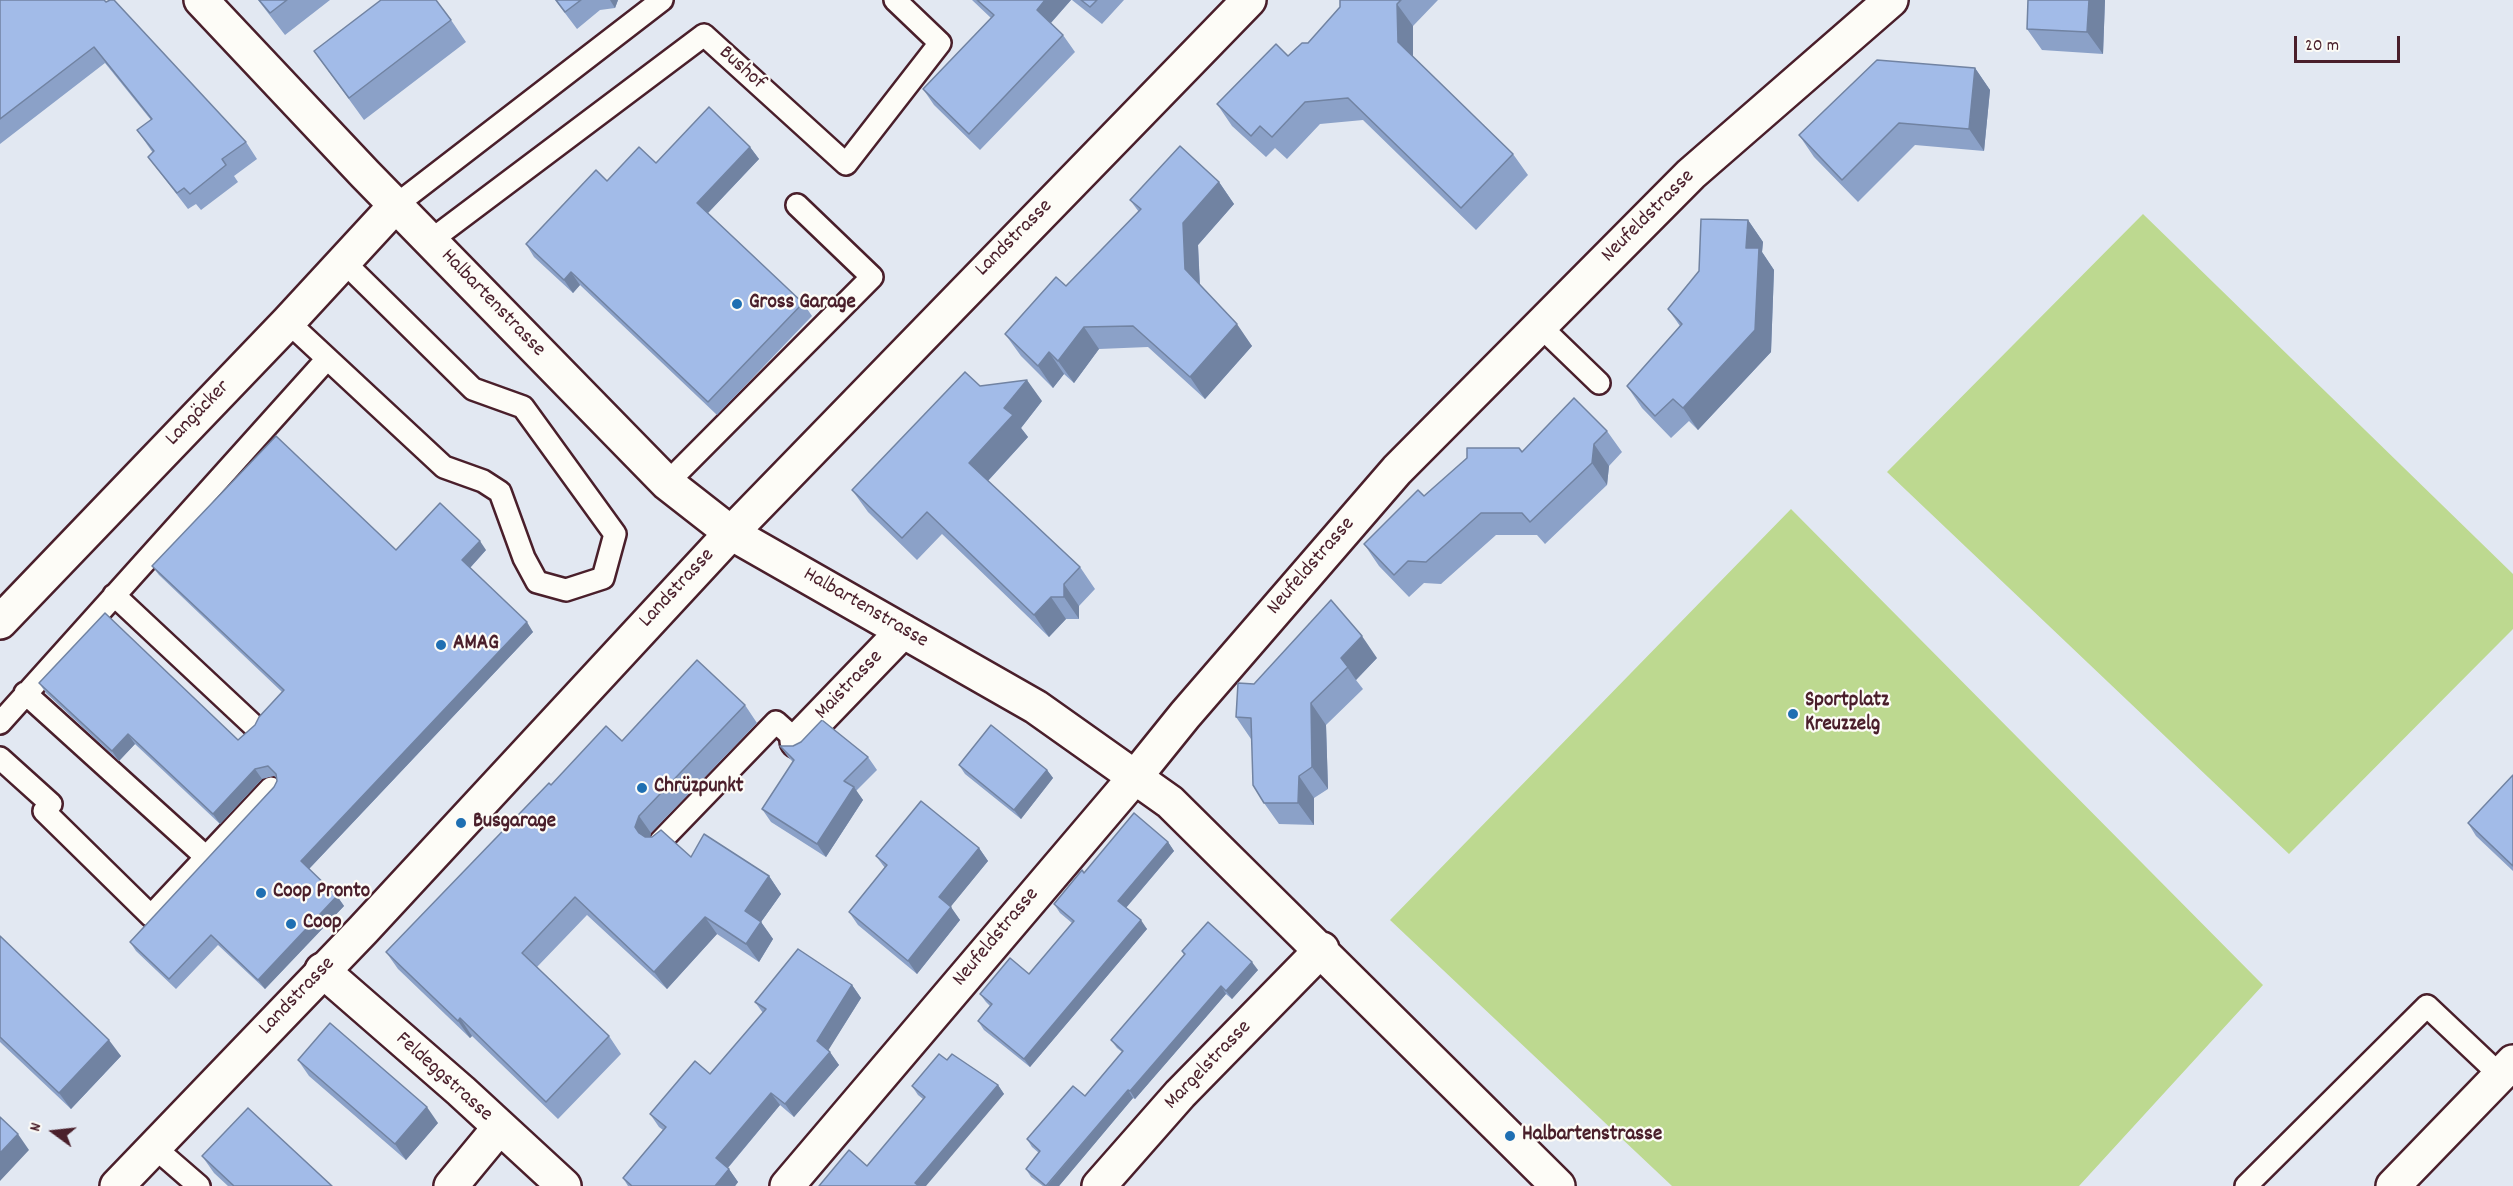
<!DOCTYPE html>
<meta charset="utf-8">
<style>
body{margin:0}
#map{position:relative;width:2513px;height:1186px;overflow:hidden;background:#e2e8f2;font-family:Dekko,sans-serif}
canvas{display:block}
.north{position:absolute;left:24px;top:1102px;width:60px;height:60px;-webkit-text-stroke:4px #fdfcf7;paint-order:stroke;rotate:285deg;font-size:16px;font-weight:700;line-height:24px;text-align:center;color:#4a1f2b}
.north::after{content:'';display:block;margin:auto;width:21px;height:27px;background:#4a1f2b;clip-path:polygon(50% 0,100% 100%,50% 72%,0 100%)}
.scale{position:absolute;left:2294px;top:36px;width:106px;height:27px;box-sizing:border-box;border:3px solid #4a1f2b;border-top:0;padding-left:8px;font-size:18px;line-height:21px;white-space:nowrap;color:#4a1f2b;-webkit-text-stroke:4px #fdfcf7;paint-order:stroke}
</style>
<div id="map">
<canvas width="2513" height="1186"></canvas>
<div class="north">N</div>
<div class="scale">20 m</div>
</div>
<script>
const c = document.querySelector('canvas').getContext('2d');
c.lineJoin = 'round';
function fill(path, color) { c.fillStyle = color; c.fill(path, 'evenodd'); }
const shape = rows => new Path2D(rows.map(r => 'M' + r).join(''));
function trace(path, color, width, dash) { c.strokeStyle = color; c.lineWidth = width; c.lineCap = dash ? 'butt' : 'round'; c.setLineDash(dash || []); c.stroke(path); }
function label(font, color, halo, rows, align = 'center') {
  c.font = font + ' Dekko,sans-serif'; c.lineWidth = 4.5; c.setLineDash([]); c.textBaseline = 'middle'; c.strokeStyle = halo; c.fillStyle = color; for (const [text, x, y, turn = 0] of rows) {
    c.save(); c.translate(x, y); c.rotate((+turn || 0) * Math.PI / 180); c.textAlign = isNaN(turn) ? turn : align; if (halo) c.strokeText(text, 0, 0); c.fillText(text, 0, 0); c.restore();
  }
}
fill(shape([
 [2143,214,2513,574,2513,629,2289,854,1887,472],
 [1791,509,2263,985,2079,1186,1672,1186,1390,920]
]), '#bdd990');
const lane = shape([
 [396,205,662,0],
 [430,241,704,35,846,164,940,43,895,0],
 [288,322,444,467,483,481,500,492,524,558,537,582,566,590,603,578,615,534,523,407,473,389,344,262],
 [1540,326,1599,383],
 [667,483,872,277,797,205],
 [114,595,253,725],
 [25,693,206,857],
 [0,723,327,359],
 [0,758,51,804,44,811,151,916,271,788],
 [660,842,776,722,797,741],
 [154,1147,199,1186],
 [2246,1186,2427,1006,2500,1075]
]);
const street = shape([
 [201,0,365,174,667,483,731,533,1036,707,1170,802,1558,1186],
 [0,622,288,322,396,205],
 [797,741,903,631],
 [322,970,461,1091,564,1186],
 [451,1186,499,1128],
 [787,1186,1135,777,1185,715,1397,470,1691,174,1891,0],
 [1099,1186,1180,1094,1322,949],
 [2393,1186,2513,1062]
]);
const secondary = shape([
 [117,1186,363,930,731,533,1249,0]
]);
trace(lane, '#4a1f2b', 26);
trace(street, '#4a1f2b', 38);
trace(secondary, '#4a1f2b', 38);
trace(lane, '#fdfcf7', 21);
trace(street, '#fdfcf7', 33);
trace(secondary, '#fdfcf7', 33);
fill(shape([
 [0,0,104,0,246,142,257,159,234,176,238,182,201,210,196,204,188,209,148,157,153,153,137,130,151,120,105,63,0,144],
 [258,0,330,0,285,35],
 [555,0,618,0,615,8,600,10,577,29],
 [972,0,1071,0,1051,23,1063,35,1075,52,980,150,934,105,923,89,991,18],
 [1072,0,1124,0,1102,24],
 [1340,0,1438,0,1413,26,1413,57,1513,154,1528,175,1476,230,1363,120,1320,124,1287,159,1275,148,1266,157,1232,126,1217,104,1308,43,1340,7],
 [2028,0,2105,0,2103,54,2042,50,2027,29],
 [451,20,466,42,364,120,314,51],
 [1975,68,1990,90,1984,151,1915,145,1858,202,1814,157,1799,135],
 [750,147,759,159,708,213,803,303,812,316,717,415,580,285,573,293,534,257,526,244,607,181,656,163],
 [1219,182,1234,204,1198,245,1200,285,1252,346,1205,399,1148,347,1099,349,1074,383,1064,374,1053,388,1021,356,1005,334,1066,286,1139,212,1130,200],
 [1748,220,1763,242,1762,252,1774,270,1771,352,1698,430,1689,421,1671,438,1642,408,1627,386,1680,326,1668,309],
 [1042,401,1021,428,1028,437,988,481,1080,567,1095,589,1079,606,1079,619,1066,619,1049,637,942,534,917,560,868,512,852,490],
 [1607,431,1622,452,1609,466,1607,485,1545,544,1537,535,1496,535,1441,584,1424,583,1409,597,1379,566,1364,544,1424,496,1522,452],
 [396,550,486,550,470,568,533,632,309,869,337,896,344,906,265,989,218,945,176,989,136,951,130,942,274,787,277,781,277,778,274,776,262,779,220,824,135,744,119,761,46,693,39,683,238,740,255,725,282,692,159,575,152,566],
 [1377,658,1356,680,1363,689,1326,725,1328,789,1314,798,1314,825,1279,824,1264,803,1252,739,1251,739,1236,717,1254,684],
 [745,705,757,723,651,833,650,837,691,857,769,876,781,894,761,922,773,939,759,962,717,934,667,989,587,915,537,967,609,1036,621,1054,558,1119,472,1036,470,1038,398,969,386,952,551,785,622,741],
 [780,746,868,757,877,770,856,791,863,800,826,857,771,822,762,809,793,762,789,758],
 [959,765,1047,770,1053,778,1021,819,965,774],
 [2513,775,2513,871,2476,836,2468,823],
 [1168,842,1174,851,1126,908,1147,929,1030,1067,984,1030,978,1021,990,1006,986,1002,980,994,1029,974,1072,923,1060,913,1054,904,1084,873],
 [979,848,988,861,950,907,960,920,917,974,858,925,849,912,885,868,876,856],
 [0,936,121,1056,71,1109,0,1042],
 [1182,951,1258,970,1232,999,1226,994,1135,1099,1133,1098,1059,1186,1043,1186,1031,1177,1026,1169,1039,1153,1032,1147,1027,1139,1085,1096,1122,1052,1117,1048,1111,1040,1184,955],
 [852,985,861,998,828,1050,839,1065,794,1117,780,1105,728,1168,738,1182,735,1186,628,1186,623,1178,663,1130,659,1127,650,1114,710,1074,763,1013,755,1002],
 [298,1060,438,1123,406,1160,309,1076],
 [947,1060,998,1085,1004,1094,867,1166,923,1099,918,1095,912,1086],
 [202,1156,332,1186,228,1186,214,1173]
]), '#8ba1c8');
fill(shape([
 [610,0,618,0,615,8],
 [1045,0,1071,0,1048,26,1037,10],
 [2089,0,2105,0,2103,54,2087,32],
 [1397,4,1413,26,1413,64,1398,42],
 [1975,68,1990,90,1984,151,1969,129],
 [750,147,759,159,706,215,697,203],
 [1219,182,1234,204,1198,245,1200,291,1185,269,1183,223],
 [1748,220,1763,242,1762,252,1774,270,1771,352,1698,430,1683,408,1746,248],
 [571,272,580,285,573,293,564,280],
 [1237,324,1252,346,1205,399,1190,377],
 [1084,327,1099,349,1074,383,1058,361],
 [1049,352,1064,374,1053,388,1038,366],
 [1027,380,1042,401,1021,428,1028,437,984,485,969,463,1004,408],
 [1594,444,1609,466,1607,485,1592,463],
 [480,541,486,550,468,570,462,560],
 [1064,584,1079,606,1079,619,1064,597],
 [1051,597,1066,619,1049,637,1034,615],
 [527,622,533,632,308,870,301,861],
 [1362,636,1377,658,1356,680,1341,658],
 [1311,703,1326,725,1328,789,1312,767],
 [128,734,135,744,119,761,112,751],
 [255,769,262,779,220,824,213,814],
 [1047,770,1053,778,1021,819,1014,810],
 [1299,776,1314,798,1314,825,1298,803],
 [854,787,863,800,826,857,817,844],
 [639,816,651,833,648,845,639,833,635,827],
 [1168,842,1174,851,1124,910,1118,901],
 [979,848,988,861,948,910,939,897],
 [769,876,781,894,761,922,773,939,759,962,746,944,745,911],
 [337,896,344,906,265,989,258,980],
 [951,907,960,920,917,974,908,961],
 [705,917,717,934,667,989,654,972],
 [1141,920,1147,929,1030,1067,1024,1059],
 [1252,962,1258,970,1232,999,1226,991],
 [852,985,861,998,826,1054,817,1041],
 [1221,986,1226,994,1135,1099,1130,1091],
 [460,1018,472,1036,470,1038,458,1021],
 [109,1040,121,1056,71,1109,59,1093],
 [830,1052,839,1065,794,1117,785,1104],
 [998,1085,1004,1094,926,1186,917,1186,915,1183],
 [1128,1090,1133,1098,1059,1186,1047,1186],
 [771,1093,780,1105,725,1171,716,1158],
 [427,1107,438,1123,406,1160,395,1144],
 [18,1134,29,1150,0,1181,0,1153],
 [729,1169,738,1182,735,1186,715,1186]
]), '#7183a2');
const building = shape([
 [0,0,104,0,106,2,110,0,114,0,246,142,222,159,226,165,190,194,184,188,177,193,148,157,154,151,137,130,152,119,94,47,0,119,0,0],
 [259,0,287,0,270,13,259,0],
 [381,0,436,0,451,20,349,98,314,51,381,0],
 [556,0,581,0,565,12,556,0],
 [977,0,1045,0,1037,10,1063,35,969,134,923,89,994,15,977,0],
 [1081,0,1097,0,1090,7,1081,0],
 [1340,0,1401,0,1397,4,1398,42,1513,154,1461,208,1348,98,1305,102,1272,137,1260,126,1251,136,1217,104,1276,44,1288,56,1302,43,1308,43,1340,7,1340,0],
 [2028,0,2089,0,2087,32,2027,29,2028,0],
 [1877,60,1975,68,1969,129,1899,123,1842,180,1799,135,1877,60],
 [709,107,750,147,697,203,803,303,708,402,571,272,564,280,526,244,596,170,607,181,639,147,656,163,709,107],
 [1180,146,1219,182,1183,223,1185,269,1237,324,1190,377,1133,326,1084,327,1058,361,1049,352,1038,366,1005,334,1056,277,1066,286,1141,209,1130,200,1180,146],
 [1701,219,1748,220,1746,248,1759,248,1755,330,1683,408,1673,399,1655,416,1627,386,1682,324,1668,309,1699,271,1701,219],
 [965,372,980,386,1027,380,1004,408,1013,415,969,463,1080,567,1064,584,1064,597,1051,597,1034,615,927,512,902,538,852,490,965,372],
 [1574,398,1607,431,1594,444,1592,463,1530,522,1522,513,1481,513,1426,562,1408,561,1394,575,1364,544,1418,490,1424,496,1467,458,1467,448,1519,448,1522,452,1574,398],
 [276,436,396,550,440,503,480,541,462,560,527,622,301,861,337,896,258,980,211,935,169,979,130,942,274,787,277,781,276,774,268,766,255,769,213,814,128,734,112,751,39,683,105,613,238,740,255,725,259,717,284,690,152,566,276,436],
 [1331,600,1362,636,1341,658,1348,667,1311,703,1312,767,1299,776,1298,803,1264,803,1253,785,1251,718,1236,717,1238,683,1254,684,1331,600],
 [697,660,745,705,639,816,635,827,639,833,645,837,652,837,661,830,691,857,704,834,769,876,745,911,761,922,746,944,705,917,654,972,575,897,522,953,609,1036,546,1102,460,1018,458,1021,386,952,549,783,551,785,606,726,622,741,697,660],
 [822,720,868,757,844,781,854,787,817,844,762,809,794,760,780,746,793,746,801,742,822,720],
 [991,725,1047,770,1014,810,959,765,991,725],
 [2513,775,2513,866,2468,823,2513,775],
 [921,801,979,848,939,897,951,907,908,961,849,912,887,865,876,856,921,801],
 [1134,813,1168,842,1118,901,1141,920,1024,1059,978,1021,992,1004,980,994,1010,958,1029,974,1074,921,1054,904,1082,870,1084,873,1134,813],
 [1208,922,1252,962,1226,991,1221,986,1130,1091,1128,1090,1046,1186,1026,1169,1040,1151,1027,1139,1073,1086,1085,1096,1123,1051,1111,1040,1185,954,1182,951,1208,922],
 [0,936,109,1040,59,1093,0,1037,0,936],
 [798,949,852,985,817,1041,830,1052,785,1104,771,1093,716,1158,729,1169,715,1186,632,1186,623,1178,666,1127,650,1114,695,1061,710,1074,766,1009,755,1002,798,949],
 [330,1023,427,1107,395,1144,298,1060,330,1023],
 [939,1054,947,1060,952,1054,998,1085,915,1183,919,1186,819,1186,849,1150,867,1166,925,1097,912,1086,939,1054],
 [248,1108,332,1186,234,1186,202,1156,248,1108],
 [0,1117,18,1134,0,1153,0,1117]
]);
fill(building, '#a2bbe8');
trace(building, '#7183a2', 1.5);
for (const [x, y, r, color] of [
 [737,304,6,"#1f6fb2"],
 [441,645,6,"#1f6fb2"],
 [1793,714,6,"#1f6fb2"],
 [642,788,6,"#1f6fb2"],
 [461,823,6,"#1f6fb2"],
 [261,893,6,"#1f6fb2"],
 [291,924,6,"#1f6fb2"],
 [1510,1136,6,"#1f6fb2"]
]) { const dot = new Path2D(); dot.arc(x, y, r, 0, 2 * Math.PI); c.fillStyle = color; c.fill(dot); trace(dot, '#fdfcf7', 2); }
label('21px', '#4a1f2b', '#fdfcf7', [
 ["Bushof",741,69,42],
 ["Neufeldstrasse",1649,217,-45],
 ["Landstrasse",1015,239,-45],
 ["Halbartenstrasse",492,304,46],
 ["Langäcker",199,414,-46],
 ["Neufeldstrasse",1312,567,-49],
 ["Landstrasse",678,589,-47],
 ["Halbartenstrasse",865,609,30],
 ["Maistrasse",850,686,-46],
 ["Neufeldstrasse",997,938,-50],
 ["Landstrasse",298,997,-46],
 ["Margelstrasse",1209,1066,-46],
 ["Feldeggstrasse",443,1078,42]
]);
label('bold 21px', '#4a1f2b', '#fdfcf7', [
 ["Gross Garage",749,304],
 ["AMAG",453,645],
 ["Sportplatz",1805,702],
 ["Kreuzzelg",1805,726],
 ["Chrüzpunkt",654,788],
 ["Busgarage",473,823],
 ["Coop Pronto",273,893],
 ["Coop",303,924],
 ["Halbartenstrasse",1522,1136]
], 'left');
</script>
